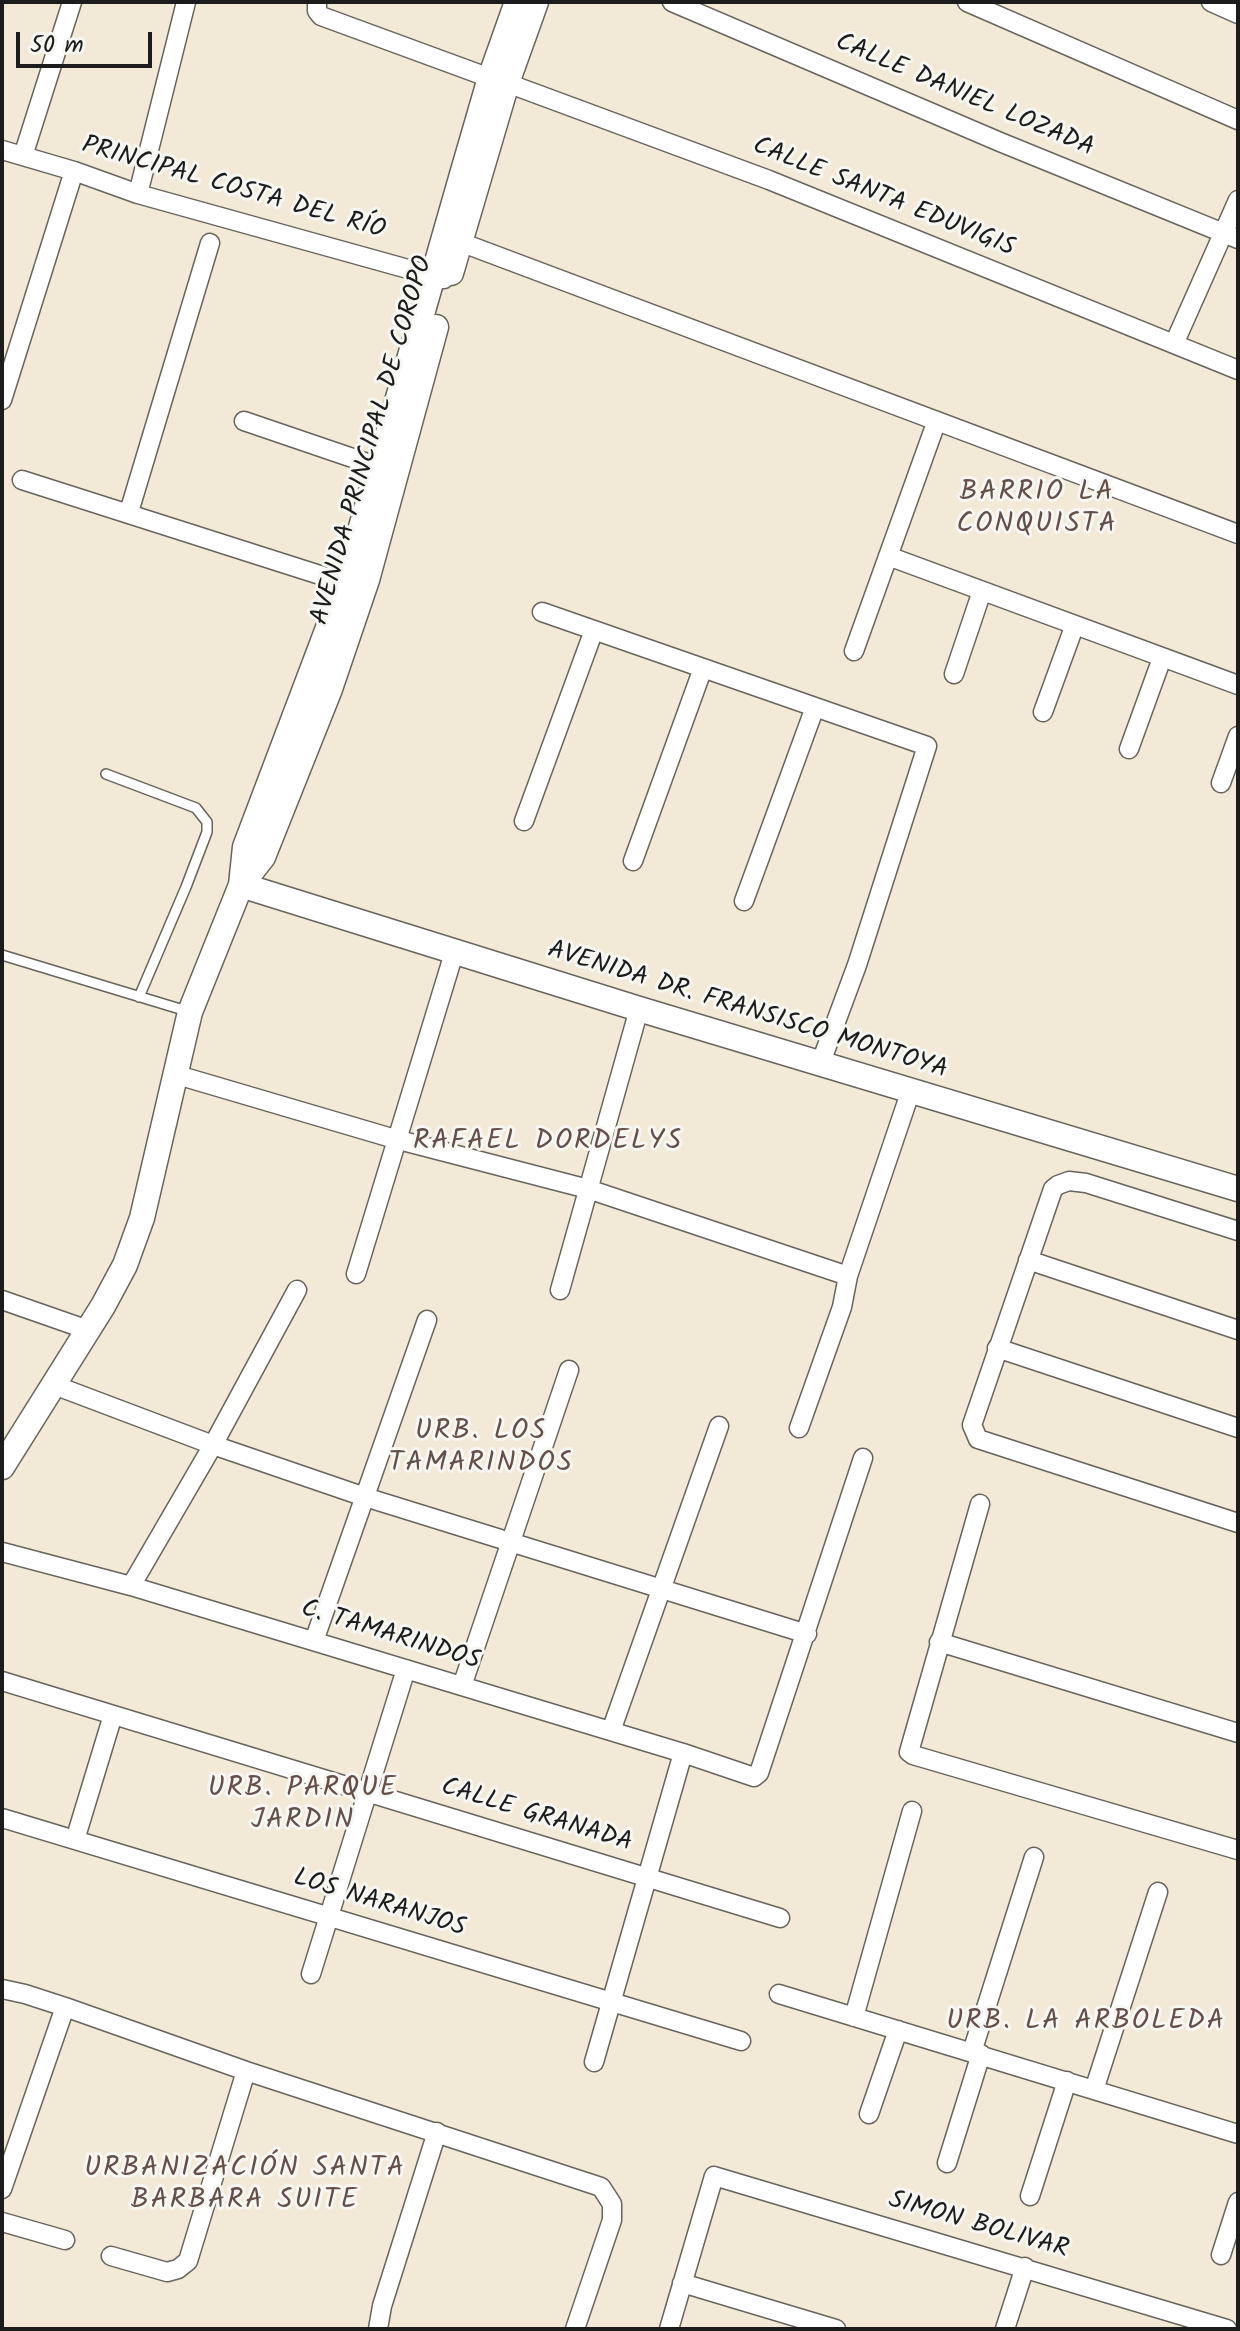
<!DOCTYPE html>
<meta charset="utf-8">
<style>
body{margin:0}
#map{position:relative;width:1240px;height:2331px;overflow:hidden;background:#f2ead7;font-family:Kalam,sans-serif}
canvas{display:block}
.frame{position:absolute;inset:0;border:4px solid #1c1c1c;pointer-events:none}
.scale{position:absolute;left:16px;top:32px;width:136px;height:36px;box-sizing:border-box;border:4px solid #1c1c1c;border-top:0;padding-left:10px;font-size:24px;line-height:28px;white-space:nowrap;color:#1c1c1c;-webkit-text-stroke:6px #f6f6f2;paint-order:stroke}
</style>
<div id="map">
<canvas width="1240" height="2331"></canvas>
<div class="frame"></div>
<div class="scale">50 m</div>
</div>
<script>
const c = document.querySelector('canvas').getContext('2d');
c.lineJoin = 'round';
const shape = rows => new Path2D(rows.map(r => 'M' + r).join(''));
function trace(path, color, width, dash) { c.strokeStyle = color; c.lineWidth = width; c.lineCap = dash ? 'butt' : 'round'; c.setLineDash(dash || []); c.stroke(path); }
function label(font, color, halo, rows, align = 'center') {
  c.font = font + ' Kalam,sans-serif'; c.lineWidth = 6; c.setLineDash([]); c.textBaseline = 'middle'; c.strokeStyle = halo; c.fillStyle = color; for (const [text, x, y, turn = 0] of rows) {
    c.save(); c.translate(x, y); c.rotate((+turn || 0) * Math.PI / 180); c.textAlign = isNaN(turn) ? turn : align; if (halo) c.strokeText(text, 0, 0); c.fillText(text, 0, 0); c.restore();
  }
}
const lane = shape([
 [106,774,196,808,207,822,207,832,186,887,139,997],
 [2,955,190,1012]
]);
const street = shape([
 [317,2,317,11,321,16,490,78],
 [672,2,1000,142,1238,239],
 [967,2,1238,120],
 [1211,2,1238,14],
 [507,83,769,180,1238,370],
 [2,150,74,171,138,194,444,279],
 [23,156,72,2],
 [138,194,186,2],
 [460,242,1238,534],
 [1174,344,1238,200],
 [2,400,74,171],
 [244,421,379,467],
 [22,480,345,583],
 [129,512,210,243],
 [888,556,1238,685],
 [542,612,927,746,857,965,821,1062],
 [854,651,936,423],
 [954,674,982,591],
 [1043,712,1074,627],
 [1129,749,1162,658],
 [1221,783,1238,736],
 [524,821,594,630],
 [633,861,703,668],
 [744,901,815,707],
 [174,1074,395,1139,588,1189,848,1276],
 [1238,1231,1086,1183,1069,1181,1058,1185,1053,1189,972,1425,978,1439,1238,1523],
 [1028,1260,1238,1330],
 [356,1274,454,953],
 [560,1290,639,1009],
 [2,1300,88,1330],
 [997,1348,1238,1428],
 [54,1385,213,1445,365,1497,807,1634],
 [799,1428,842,1307,848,1276,911,1090],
 [980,1504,909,1752,913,1755,1238,1850],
 [2,1552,131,1586,683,1753,754,1777,759,1773,863,1458],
 [131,1586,213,1445,297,1290],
 [314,1641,427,1320],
 [939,1642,1238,1733],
 [2,1681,780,1918],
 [462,1686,569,1370],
 [611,1731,719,1426],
 [2,1818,741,2041],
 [75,1840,113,1715],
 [311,1974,406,1669],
 [2,1989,25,1994,65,2007,246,2071,601,2187,612,2204,612,2220,575,2329],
 [779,1994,1238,2134],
 [854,2017,912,1811],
 [972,2052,1034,1857],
 [594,2062,683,1753],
 [1094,2090,1158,1892],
 [869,2114,898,2030],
 [947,2163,981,2054],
 [2,2189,65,2007],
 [1030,2196,1067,2081],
 [2,2222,65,2240],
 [1221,2255,1238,2202],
 [111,2256,167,2272,178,2269,188,2261,246,2071],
 [682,2283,836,2329],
 [378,2329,382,2306,437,2132],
 [669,2329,714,2176,1227,2329],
 [1005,2329,1025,2267]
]);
const secondary = shape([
 [451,273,507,83,536,2],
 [241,885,639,1009,1238,1189],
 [241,885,263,857,330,689,367,580,436,327],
 [2,1467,103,1306,125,1265,142,1218,190,1012,241,885,245,847,345,583,463,171,490,78,517,2]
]);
trace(lane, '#67645d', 12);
trace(street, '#67645d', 21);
trace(secondary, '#67645d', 27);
trace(lane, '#fff', 9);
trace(street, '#fff', 18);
trace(secondary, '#fff', 24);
label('26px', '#1c1c1c', '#f6f6f2', [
 ["CALLE DANIEL LOZADA",964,97,23],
 ["PRINCIPAL COSTA DEL RÍO",233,190,16],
 ["CALLE SANTA EDUVIGIS",883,199,22],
 ["AVENIDA PRINCIPAL DE COROPO",374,441,-74],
 ["AVENIDA DR. FRANSISCO MONTOYA",747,1012,17],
 ["C. TAMARINDOS",390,1637,17],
 ["CALLE GRANADA",536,1817,17],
 ["LOS NARANJOS",379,1905,17],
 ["SIMON BOLIVAR",978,2227,16]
]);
c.letterSpacing = '2px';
label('28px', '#645048', '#f6f6f2', [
 ["BARRIO LA",1037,494],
 ["CONQUISTA",1037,526],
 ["RAFAEL DORDELYS",548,1143],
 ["URB. LOS",481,1433],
 ["TAMARINDOS",481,1465],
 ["URB. PARQUE",303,1790],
 ["JARDIN",303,1822],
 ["URB. LA ARBOLEDA",1086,2023],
 ["URBANIZACIÓN SANTA",245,2170],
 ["BARBARA SUITE",245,2202]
]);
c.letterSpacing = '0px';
</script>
